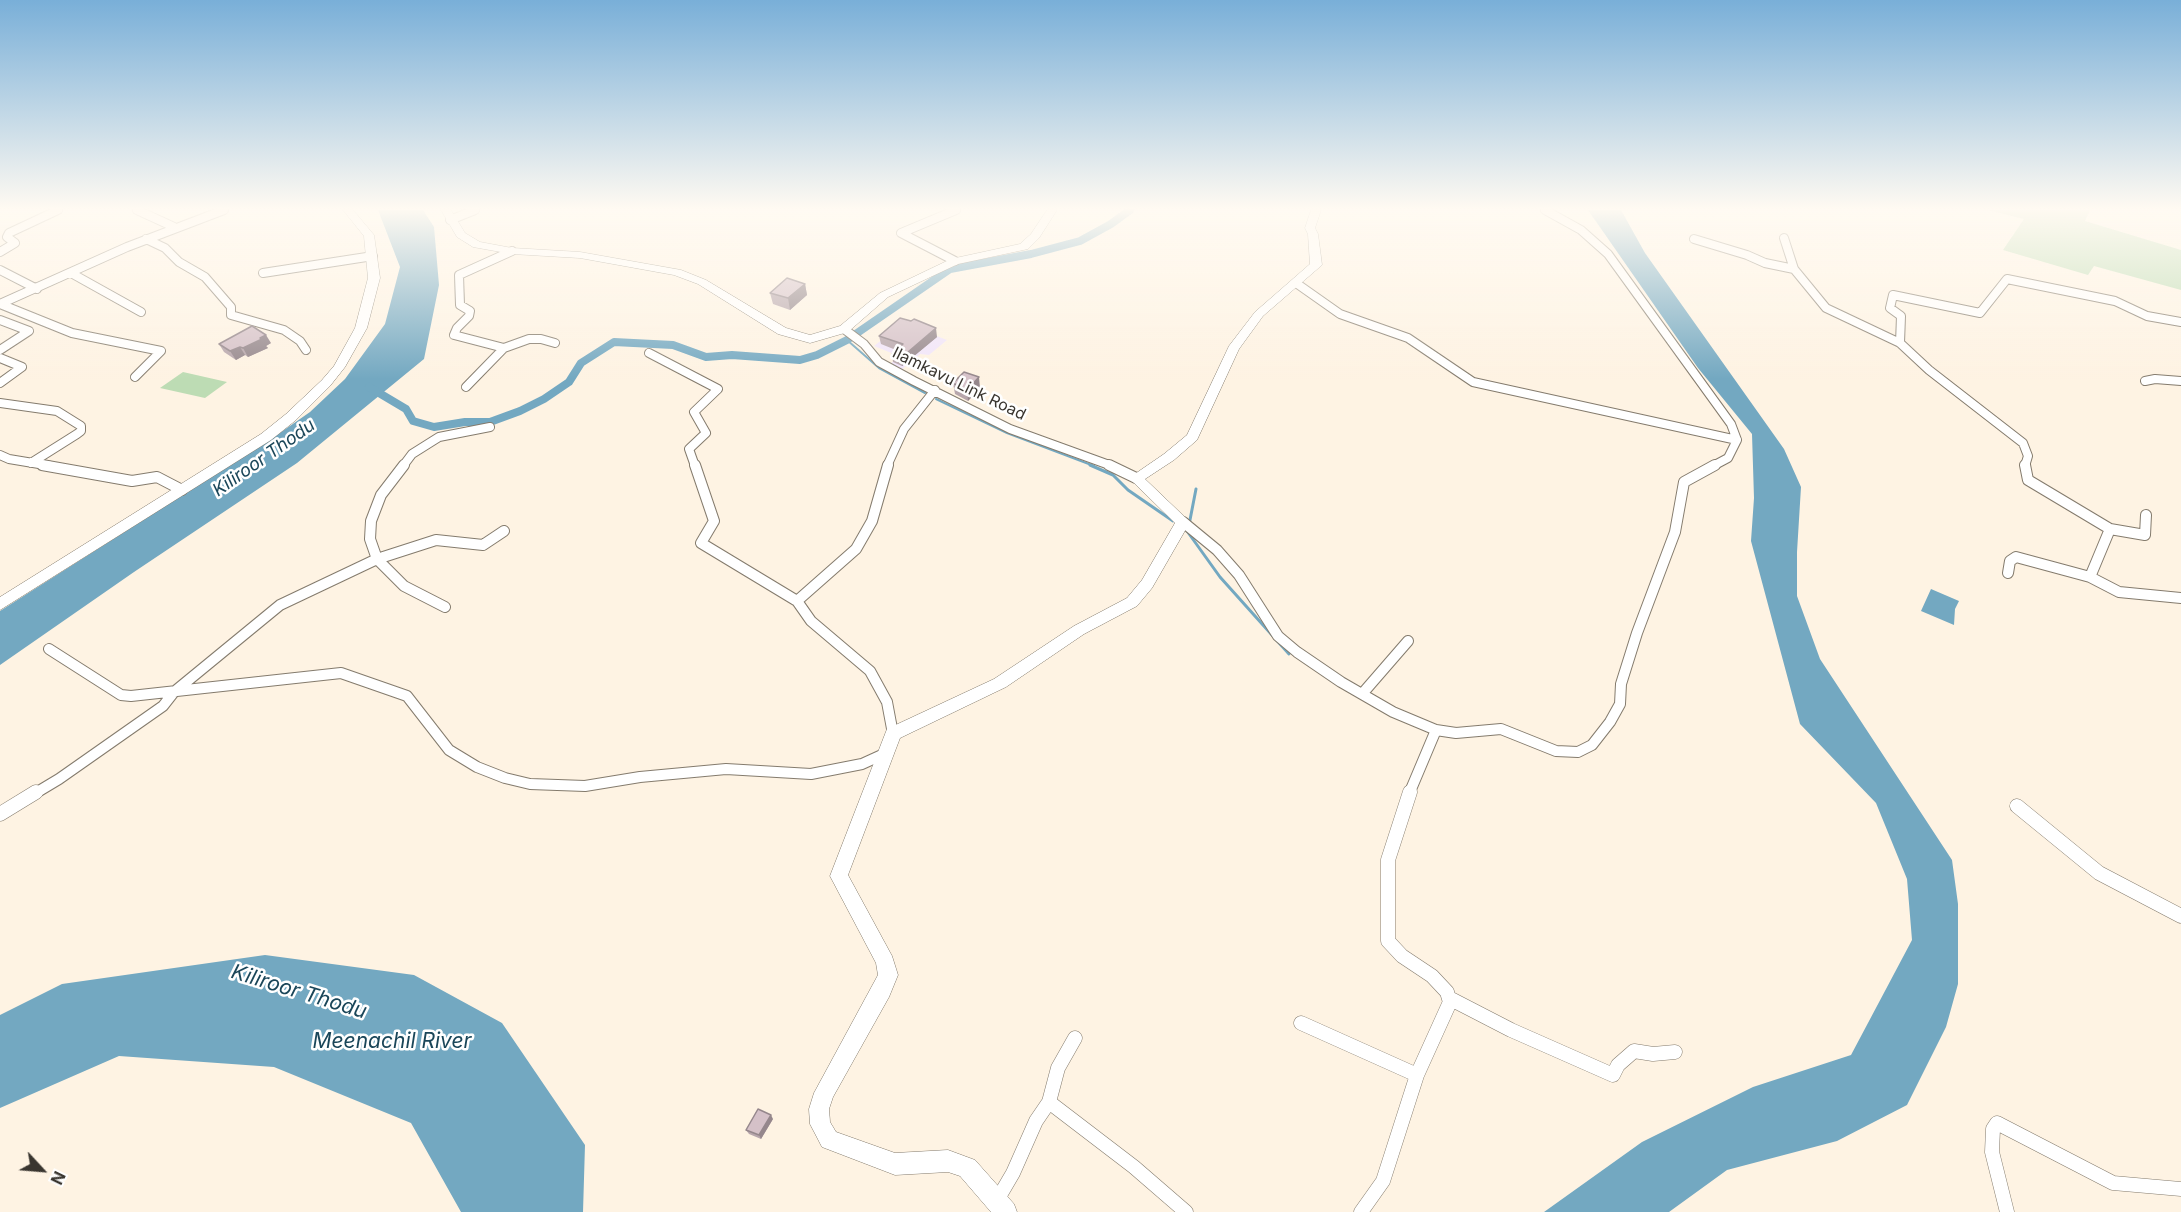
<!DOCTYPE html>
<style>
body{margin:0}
#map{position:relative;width:2181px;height:1212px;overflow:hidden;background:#fef3e3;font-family:Inter,sans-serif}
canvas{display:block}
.north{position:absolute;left:12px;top:1140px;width:60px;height:60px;-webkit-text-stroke:4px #fff;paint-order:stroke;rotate:116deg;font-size:16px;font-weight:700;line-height:24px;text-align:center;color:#39352f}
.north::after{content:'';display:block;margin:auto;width:21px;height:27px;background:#39352f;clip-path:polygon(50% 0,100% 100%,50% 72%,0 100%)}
</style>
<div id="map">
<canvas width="2181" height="1212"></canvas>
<div class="north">N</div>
</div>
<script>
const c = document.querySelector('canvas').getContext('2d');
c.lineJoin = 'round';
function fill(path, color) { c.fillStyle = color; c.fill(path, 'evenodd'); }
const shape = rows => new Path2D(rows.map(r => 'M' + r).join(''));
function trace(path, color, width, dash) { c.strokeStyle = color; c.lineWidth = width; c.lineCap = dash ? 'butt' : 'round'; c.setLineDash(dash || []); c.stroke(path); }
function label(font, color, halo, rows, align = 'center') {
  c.font = font + ' Inter,sans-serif'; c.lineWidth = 5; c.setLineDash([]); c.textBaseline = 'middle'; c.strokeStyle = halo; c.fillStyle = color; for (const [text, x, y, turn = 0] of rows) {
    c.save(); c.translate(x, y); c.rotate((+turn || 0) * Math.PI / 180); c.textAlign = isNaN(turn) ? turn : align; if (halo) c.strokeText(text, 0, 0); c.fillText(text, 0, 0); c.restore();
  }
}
fill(shape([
 [903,323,947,340,929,355,920,354,901,370,889,365,899,356,874,346]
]), '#f1e5fa');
fill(shape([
 [1988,210,2090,210,2085,221,2181,250,2181,290,2094,266,2088,275,2003,250,2024,219],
 [183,372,227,382,205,398,160,388]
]), '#bddcb4');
fill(shape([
 [378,210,423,210,434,227,439,285,424,359,297,463,134,572,0,665,0,611,274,437,310,412,345,379,385,324,400,267],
 [1588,210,1621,210,1645,253,1784,449,1801,487,1797,552,1797,596,1820,659,1952,860,1958,904,1958,984,1946,1027,1907,1105,1837,1141,1727,1170,1669,1212,1544,1212,1642,1142,1753,1087,1851,1055,1912,940,1907,879,1876,803,1800,724,1751,541,1754,498,1752,434,1698,368],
 [1931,589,1959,601,1955,609,1954,625,1921,611],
 [265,955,414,975,502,1023,585,1145,583,1212,461,1212,411,1123,274,1067,119,1056,0,1108,0,1015,62,984]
]), '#73a8c1');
trace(shape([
 [847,340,879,368,925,393],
 [936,399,1007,433,1094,466]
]), '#73a8c1', 2);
trace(shape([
 [1090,465,1113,475,1128,490,1173,521],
 [1189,525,1196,489],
 [1187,531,1220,577,1289,654]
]), '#73a8c1', 3);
trace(shape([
 [369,387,406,409,413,421,434,427,465,422,490,422,520,411,544,399,569,382,581,363,614,342,673,345,706,357,732,355,800,360,817,355,847,340,950,269,1031,254,1080,241,1111,224,1130,210]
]), '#73a8c1', 8);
const minorFar2 = shape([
 [137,210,174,227],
 [1545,210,1581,230,1608,254,1731,424,1737,440,1728,458,1713,466],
 [450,220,475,210],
 [1784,238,1794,269,1826,308,1900,343,1929,370,2023,443,2028,456,2025,466],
 [146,239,165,248,179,262,205,277,231,307,231,315,284,330,300,341,306,350],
 [1694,239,1747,255,1765,263,1794,269],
 [0,252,15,243,7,237,9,233,58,210],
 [955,261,901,233,956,210],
 [0,270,37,289],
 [71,273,141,312],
 [263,273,373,256],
 [1296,283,1340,314,1408,338,1473,382,1737,440],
 [0,304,127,247,224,210],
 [0,304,72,333,161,351,135,377],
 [0,320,29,331,0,350],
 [844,329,864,344,879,362,914,381,1010,429,1112,466],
 [1900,343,1901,316,1890,308,1893,295,1980,313,2007,279,2115,301,2147,316,2181,322],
 [504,348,529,339,541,339,555,343],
 [649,353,718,389,694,412,706,433,689,449,695,466],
 [0,358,22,367,0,383],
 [2145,381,2155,379,2181,381],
 [466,387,504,348,454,335,457,328,469,316,470,311,460,305,459,275,512,251],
 [0,403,57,411,81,426,81,431,77,434,31,463],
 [0,455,9,459,51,466],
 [403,466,412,454,439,437,490,427],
 [887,466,904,429,935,390]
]);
const minorFar1 = shape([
 [42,465,132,481,157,477,182,490],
 [404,465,381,495,371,521,370,539,377,559,404,586,445,607],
 [695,465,714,521,701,543,797,601],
 [888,465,872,521,856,549,797,601,811,621,870,671,887,702,893,734],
 [1109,465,1136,478],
 [2025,465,2028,480,2110,529],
 [1183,522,1217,550,1239,575,1278,636,1297,652,1341,682,1393,712,1436,730,1409,794],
 [2008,573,2010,561,2016,557,2090,577,2119,592,2181,598],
 [2090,577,2110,529,2145,535,2146,515],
 [49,649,121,695,131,696,341,673,407,696,449,750,477,767,505,778,530,784,585,786,640,777,726,769,811,774,862,764,884,754],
 [1362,694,1408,641],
 [1436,730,1456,733,1501,729,1556,751,1578,752,1592,745,1610,722,1620,704,1621,684,1637,633,1675,532,1684,482,1715,465],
 [34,794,59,779,163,706,174,692,280,605,377,559,436,540,483,545,504,531]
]);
const minor = shape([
 [2017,806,2099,873,2181,916],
 [0,814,36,792],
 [1449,998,1511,1030,1613,1075,1618,1065,1634,1051,1653,1054,1675,1052],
 [1301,1023,1417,1075],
 [1075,1038,1058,1068,1049,1102,1134,1167,1186,1212],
 [996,1202,1013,1173,1036,1121,1049,1102],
 [1361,1212,1383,1181,1417,1075,1450,1002,1447,992,1432,976,1402,956,1388,941,1388,860,1410,792],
 [2007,1212,1992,1152,1993,1129,1997,1123,2113,1183,2181,1189]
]);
const secondary = shape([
 [343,210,353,210,374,235,380,278,367,328,345,367,330,386,296,420,271,440,0,610,0,597,261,434,286,414,322,380,334,366,355,328,368,278,364,236,343,210],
 [441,210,451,210,465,233,480,242,512,248,580,252,681,270,706,280,786,328,810,335,840,326,880,293,951,259,1020,244,1031,234,1047,210,1057,210,1039,238,1028,249,958,264,888,297,848,332,810,343,778,334,698,284,674,275,580,258,512,254,473,247,457,237,441,210],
 [1311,210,1321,210,1315,228,1318,234,1322,265,1263,316,1239,349,1197,440,1174,460,1145,479,1190,522,1152,588,1137,606,1084,634,1006,687,900,738,848,875,892,956,898,975,889,997,833,1097,829,1109,830,1122,836,1132,895,1153,948,1150,975,1160,1014,1204,1017,1212,991,1212,960,1176,948,1172,895,1175,822,1147,810,1124,809,1109,814,1093,878,975,876,963,830,876,887,729,994,679,1074,626,1127,598,1142,580,1175,523,1129,478,1164,454,1187,435,1229,346,1255,312,1310,264,1308,234,1305,228,1311,210]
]);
trace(minorFar2, '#847b6d', 10);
trace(minorFar1, '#847b6d', 12);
trace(minor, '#847b6d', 15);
trace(secondary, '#847b6d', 1);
trace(minorFar2, '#fff', 8);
trace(minorFar1, '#fff', 10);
trace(minor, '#fff', 14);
fill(secondary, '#fff');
fill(shape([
 [805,284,807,295,790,310,773,304,770,293],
 [879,336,937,337,902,366,893,362,892,354,896,350,881,344],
 [271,343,266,346,268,348,248,357,245,355,236,360,224,352,219,344],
 [953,383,980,388,968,401,955,394],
 [773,1119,761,1139,749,1134,746,1130]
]), '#b7a6ac');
fill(shape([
 [805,284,807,295,790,310,788,298],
 [936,328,937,337,902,366,901,358],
 [266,335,271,343,266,346,268,348,248,357,243,348],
 [240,347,245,355,236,360,230,351],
 [979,377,980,388,968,401,967,390],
 [771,1115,773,1119,761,1139,759,1135]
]), '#95878c');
const building = shape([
 [787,278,805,284,788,298,770,293,787,278],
 [900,318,911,321,914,319,936,328,901,358,892,354,903,344,879,336,900,318],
 [252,326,266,335,260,338,262,339,243,348,240,347,230,351,219,344,252,326],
 [964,372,979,377,967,390,953,383,964,372],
 [758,1109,771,1115,759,1135,746,1130,758,1109]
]);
fill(building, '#d5c1c8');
trace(building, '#95878c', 1.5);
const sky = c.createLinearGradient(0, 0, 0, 379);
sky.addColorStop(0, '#79afd8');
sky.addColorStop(0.55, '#fffaf2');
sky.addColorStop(1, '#fffaf200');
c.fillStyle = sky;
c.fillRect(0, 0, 2181, 379);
label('16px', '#39352f', '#fff', [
 ["Ilamkavu Link Road",959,384,26]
]);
label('italic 18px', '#1a4659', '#fff', [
 ["Kiliroor Thodu",264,458,-35]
]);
label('italic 21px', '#1a4659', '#fff', [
 ["Kiliroor Thodu",299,992,17],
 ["Meenachil River",392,1042]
]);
</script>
